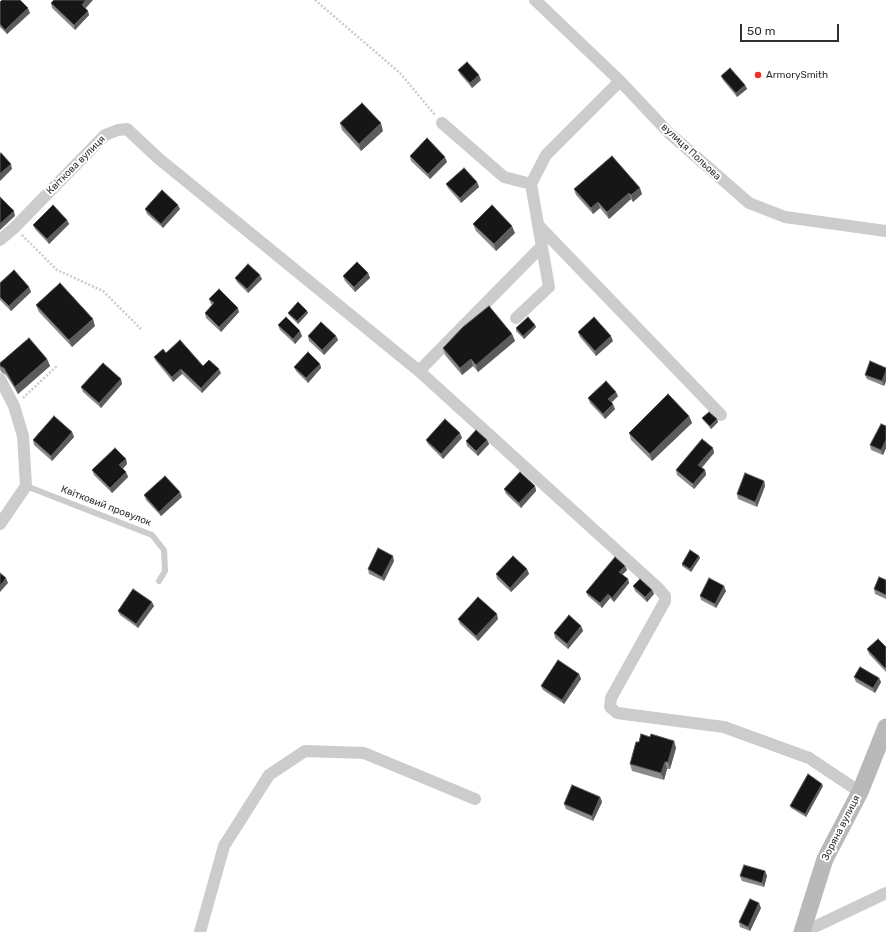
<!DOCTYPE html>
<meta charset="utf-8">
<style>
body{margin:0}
#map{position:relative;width:886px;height:932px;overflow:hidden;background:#fff;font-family:Rubik,sans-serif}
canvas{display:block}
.scale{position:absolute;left:740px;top:24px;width:99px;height:18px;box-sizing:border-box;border:2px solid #2f2f2f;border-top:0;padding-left:5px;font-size:12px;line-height:14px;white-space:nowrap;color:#2f2f2f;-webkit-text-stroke:3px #fff;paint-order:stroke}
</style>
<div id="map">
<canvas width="886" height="932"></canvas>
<div class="scale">50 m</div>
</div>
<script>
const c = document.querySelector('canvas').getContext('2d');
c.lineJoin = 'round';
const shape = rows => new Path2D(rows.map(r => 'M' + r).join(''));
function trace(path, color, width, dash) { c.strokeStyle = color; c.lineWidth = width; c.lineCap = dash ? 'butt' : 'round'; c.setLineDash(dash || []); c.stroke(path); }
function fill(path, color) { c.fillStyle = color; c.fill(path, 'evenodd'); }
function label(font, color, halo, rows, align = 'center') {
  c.font = font + ' Rubik,sans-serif'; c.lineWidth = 4; c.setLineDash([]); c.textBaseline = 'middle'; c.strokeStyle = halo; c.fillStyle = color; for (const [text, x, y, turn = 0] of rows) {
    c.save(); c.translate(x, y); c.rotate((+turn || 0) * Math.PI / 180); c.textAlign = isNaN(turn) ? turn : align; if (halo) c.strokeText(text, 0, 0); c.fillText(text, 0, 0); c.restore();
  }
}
trace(shape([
 [315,0,400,73,435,115],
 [22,235,57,270,103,291,141,329],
 [23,398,58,365]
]), '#ccc', 2.5, [2, 2]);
trace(shape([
 [26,486,152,535,164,550,165,571,159,581]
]), '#ccc', 6);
trace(shape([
 [535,0,620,81,669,133,749,203,785,217,886,231],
 [442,123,504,177,531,184],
 [539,226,721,415],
 [0,240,14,228,105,135,118,130,127,129,158,158,419,371,658,588,665,596,665,601,611,698,610,707,617,713,724,727,809,758,860,792],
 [516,318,549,287,531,184,546,155,620,81],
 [419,371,542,246],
 [0,379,14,406,23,436,26,486,0,524],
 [200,932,224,846,269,775,305,751,364,753,475,799],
 [804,932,886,893]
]), '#ccc', 12);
trace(shape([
 [802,932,825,859,860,792,886,727]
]), '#b9b9b9', 17);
fill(shape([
 [0,2,30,13,7,34,0,27],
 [51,3,85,8,89,15,75,30,52,8],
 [458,70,481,80,472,88,460,74],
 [721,76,745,85,747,89,737,97,723,80],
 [340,123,383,131,361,151,342,130],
 [410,156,447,162,430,179,411,161],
 [477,182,479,187,461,203,448,188,446,184],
 [574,189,642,194,633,202,631,199,609,219,600,208,593,214,576,195],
 [145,209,180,209,163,228,147,214],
 [67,220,69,224,49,244,35,229,33,225],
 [473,224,515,233,496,251,476,231],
 [368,273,370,278,355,292,345,281,343,276],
 [235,278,262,279,248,293,237,282],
 [0,283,29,287,31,292,11,311,0,300],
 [209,299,239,312,221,332,206,318,205,313,212,305,211,304],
 [36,305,95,326,72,347,39,312],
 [307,311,308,313,298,324,289,315,288,313],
 [278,325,302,336,295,344,280,330],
 [535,325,536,327,524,339,516,331,516,328],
 [578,332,613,341,596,356,580,337],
 [512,334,515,341,478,372,473,366,462,375,445,355,443,348],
 [308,336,336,336,338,340,324,355,309,341],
 [166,353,203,366,221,373,202,393,182,374,173,382,156,361,154,357],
 [47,359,50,366,18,394,6,375,1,372,0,369,0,363],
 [320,364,321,368,308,383,296,371,294,367],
 [886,368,886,381,884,386,867,379,865,375],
 [121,379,122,384,101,408,83,392,81,387],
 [618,396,611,403,615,409,605,419,590,403,588,398],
 [689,416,692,423,652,461,631,440,629,433],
 [702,418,717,419,718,422,711,429,703,420],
 [886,426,886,448,883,455,871,450,870,445],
 [72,432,74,437,52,461,34,445,33,440],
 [462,438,443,459,428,444,426,440],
 [487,440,489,444,478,456,467,446,466,441],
 [713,448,714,453,702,468,705,470,706,475,694,489,677,475,676,470],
 [126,459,127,464,123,469,126,472,128,477,112,493,94,475,92,470],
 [764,481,765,486,757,507,738,499,737,494],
 [535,486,536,491,521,508,506,494,504,489],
 [144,495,182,497,161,516,146,500],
 [699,556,700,558,691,572,682,566,682,564],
 [394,561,384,581,369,574,368,569],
 [625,566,627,570,622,575,628,579,629,583,614,602,610,598,602,608,588,596,586,592],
 [527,569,529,574,511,592,497,579,496,574],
 [886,580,886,599,875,594,874,589],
 [633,586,652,590,654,594,647,602,635,591],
 [726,591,716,608,701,600,700,596],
 [154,606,138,628,120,615,118,611],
 [458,619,498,619,478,641,460,624],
 [581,626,583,631,568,649,555,638,554,633],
 [886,647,886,672,869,654,867,649],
 [579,674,581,679,564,704,543,690,541,686],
 [854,677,879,678,881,682,875,693,856,682],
 [650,737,674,741,676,748,670,769,667,769,664,780,632,771,630,764,639,742],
 [823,786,806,817,791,808,790,806],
 [600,797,602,802,593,821,566,809,564,804],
 [765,871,767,876,764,887,742,881,740,876],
 [761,908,750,931,740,927,739,922]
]), '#8a8a8a');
fill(shape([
 [86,0,93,0,84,10,82,5],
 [28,8,30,13,7,34,5,30],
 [88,11,89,15,75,30,74,25],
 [479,75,481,80,472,88,470,83],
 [745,85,747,89,737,97,736,93],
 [381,123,383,131,361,151,359,144],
 [445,157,447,162,430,179,428,174],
 [11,164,12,169,0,181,0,174],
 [477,182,479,187,461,203,460,198],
 [640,188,642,194,633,202,631,195],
 [629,193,631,199,609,219,607,212],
 [598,202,600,208,593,214,591,208],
 [178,205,180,209,163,228,161,224],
 [14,211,15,216,0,230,0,224],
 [67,220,69,224,49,244,47,239],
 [512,226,515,233,496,251,494,244],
 [368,273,370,278,355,292,354,287],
 [260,275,262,279,248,293,247,289],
 [29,287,31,292,11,311,9,306],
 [238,308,239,312,221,332,219,327],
 [307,311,308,313,298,324,297,321],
 [93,319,95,326,72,347,69,340],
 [535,325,536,327,524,339,523,336],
 [300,331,302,336,295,344,293,339],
 [512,334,515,341,478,372,476,365],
 [336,336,338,340,324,355,322,350],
 [611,336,613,341,596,356,595,351],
 [47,359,50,366,18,394,15,387],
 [471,359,473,366,462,375,460,368],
 [320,364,321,368,308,383,306,378],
 [181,369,182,374,173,382,172,377],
 [219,369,221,373,202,393,201,388],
 [886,371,886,381,884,386,882,381],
 [121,379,122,384,101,408,99,403],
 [616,392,618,396,610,404,608,399],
 [613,404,615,409,605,419,603,414],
 [689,416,692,423,652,461,650,454],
 [717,419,718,422,711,429,710,426],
 [72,432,74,437,52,461,51,456],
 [460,433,462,438,443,459,441,454],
 [487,440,489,444,478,456,476,451],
 [886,440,886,448,883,455,881,450],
 [713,448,714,453,700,469,698,465],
 [126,459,127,464,121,470,119,465],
 [705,470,706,475,694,489,693,484],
 [126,472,128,477,112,493,110,488],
 [764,481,765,486,757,507,755,502],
 [535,486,536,491,521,508,519,503],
 [180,492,182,497,161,516,159,512],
 [393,556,394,561,384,581,382,577],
 [699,556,700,558,691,572,690,569],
 [625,566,627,570,621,576,619,572],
 [527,569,529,574,511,592,510,588],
 [6,578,8,583,0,592,0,586],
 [628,579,629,583,614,602,612,598],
 [724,586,726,591,716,608,715,604],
 [652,590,654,594,647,602,645,597],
 [608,594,610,598,602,608,600,603],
 [152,602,154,606,138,628,136,624],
 [497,614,498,619,478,641,476,636],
 [581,626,583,631,568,649,567,644],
 [579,674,581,679,564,704,562,700],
 [879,678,881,682,875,693,873,688],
 [674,741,676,748,670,769,668,762],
 [665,762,667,769,664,780,661,773],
 [822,784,823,786,806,817,805,814],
 [600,797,602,802,593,821,592,816],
 [765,871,767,876,764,887,762,883],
 [759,903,761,908,750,931,748,927]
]), '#5c5c5c');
const building = shape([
 [2,0,20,0,28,8,5,30,0,24,0,2,2,0],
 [54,0,86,0,82,5,88,11,74,25,51,3,54,0],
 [467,62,479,75,470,83,458,70,467,62],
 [730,68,745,85,736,93,721,76,730,68],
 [362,103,381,123,359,144,340,123,362,103],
 [427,138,445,157,428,174,410,156,427,138],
 [1,153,11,164,0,174,0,154,1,153],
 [612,156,640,188,631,195,629,193,607,212,598,202,591,208,574,189,612,156],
 [464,168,477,182,460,198,446,184,464,168],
 [162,190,178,205,161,224,145,209,162,190],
 [0,197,14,211,0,224,0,197],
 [53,205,67,220,47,239,33,225,53,205],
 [492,205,512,226,494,244,473,224,492,205],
 [357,262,368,273,354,287,343,276,357,262],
 [248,264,260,275,247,289,235,278,248,264],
 [14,270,29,287,9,306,0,297,0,283,14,270],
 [60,283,93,319,69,340,36,305,60,283],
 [219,289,238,308,219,327,205,313,214,303,209,299,219,289],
 [298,302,307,311,297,321,288,313,298,302],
 [489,306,512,334,476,365,471,359,460,368,443,348,463,327,489,306],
 [286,317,300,331,293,339,278,325,286,317],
 [528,317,535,325,523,336,516,328,528,317],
 [594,317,611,336,595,351,578,332,594,317],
 [321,322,336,336,322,350,308,336,321,322],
 [29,338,47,359,15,387,4,368,0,366,0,363,29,338],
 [180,340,203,366,209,360,219,369,201,388,181,369,172,377,154,357,163,349,166,353,180,340],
 [308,352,320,364,306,378,294,367,308,352],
 [870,361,886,368,886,371,882,381,865,375,870,361],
 [103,363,121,379,99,403,81,387,103,363],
 [606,381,616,392,608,399,613,404,603,414,588,398,606,381],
 [668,394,689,416,650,454,629,433,668,394],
 [709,412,717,419,710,426,702,418,709,412],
 [54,416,72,432,51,456,33,440,54,416],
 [445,419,460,433,441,454,426,440,445,419],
 [881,424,886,426,886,440,881,450,870,445,881,424],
 [476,430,487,440,476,451,466,441,476,430],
 [702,439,713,448,698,465,705,470,693,484,676,470,702,439],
 [115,448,126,459,119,465,126,472,110,488,92,470,115,448],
 [520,472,535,486,519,503,504,489,520,472],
 [745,473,764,481,755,502,737,494,745,473],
 [165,476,180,492,159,512,144,495,165,476],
 [378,548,393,556,382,577,368,569,378,548],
 [690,550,699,556,690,569,682,564,690,550],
 [513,556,527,569,510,588,496,574,513,556],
 [615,557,625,566,619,572,628,579,612,598,608,594,600,603,586,592,615,557],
 [0,573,6,578,0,586,0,573],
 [879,577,886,580,886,595,874,589,879,577],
 [709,578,724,586,715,604,700,596,709,578],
 [640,579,652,590,645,597,633,586,640,579],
 [133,589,152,602,136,624,118,611,133,589],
 [478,597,497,614,476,636,458,619,478,597],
 [569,615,581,626,567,644,554,633,569,615],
 [878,639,886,647,886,667,885,668,867,649,878,639],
 [558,660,579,674,562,700,541,686,558,660],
 [860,667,879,678,873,688,854,677,860,667],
 [641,734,650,737,651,734,674,741,668,762,665,762,661,773,630,764,636,742,639,742,641,734],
 [808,774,822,784,805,814,790,806,808,774],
 [572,785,600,797,592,816,564,804,572,785],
 [744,865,765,871,762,883,740,876,744,865],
 [750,899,759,903,748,927,739,922,750,899]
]);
fill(building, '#161616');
trace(building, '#5c5c5c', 1);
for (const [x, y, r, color] of [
 [758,75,4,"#f12f27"]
]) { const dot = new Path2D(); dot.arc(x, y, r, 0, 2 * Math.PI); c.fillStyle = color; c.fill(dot); trace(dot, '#fff', 1.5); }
label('10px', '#2f2f2f', '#fff', [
 ["ArmorySmith",766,75]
], 'left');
label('10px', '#2f2f2f', '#fff', [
 ["вулиця Польова",691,152,43],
 ["Квіткова вулиця",76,165,-45],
 ["Квітковий провулок",106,506,21],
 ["Зоряна вулиця",841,828,-63]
]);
</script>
